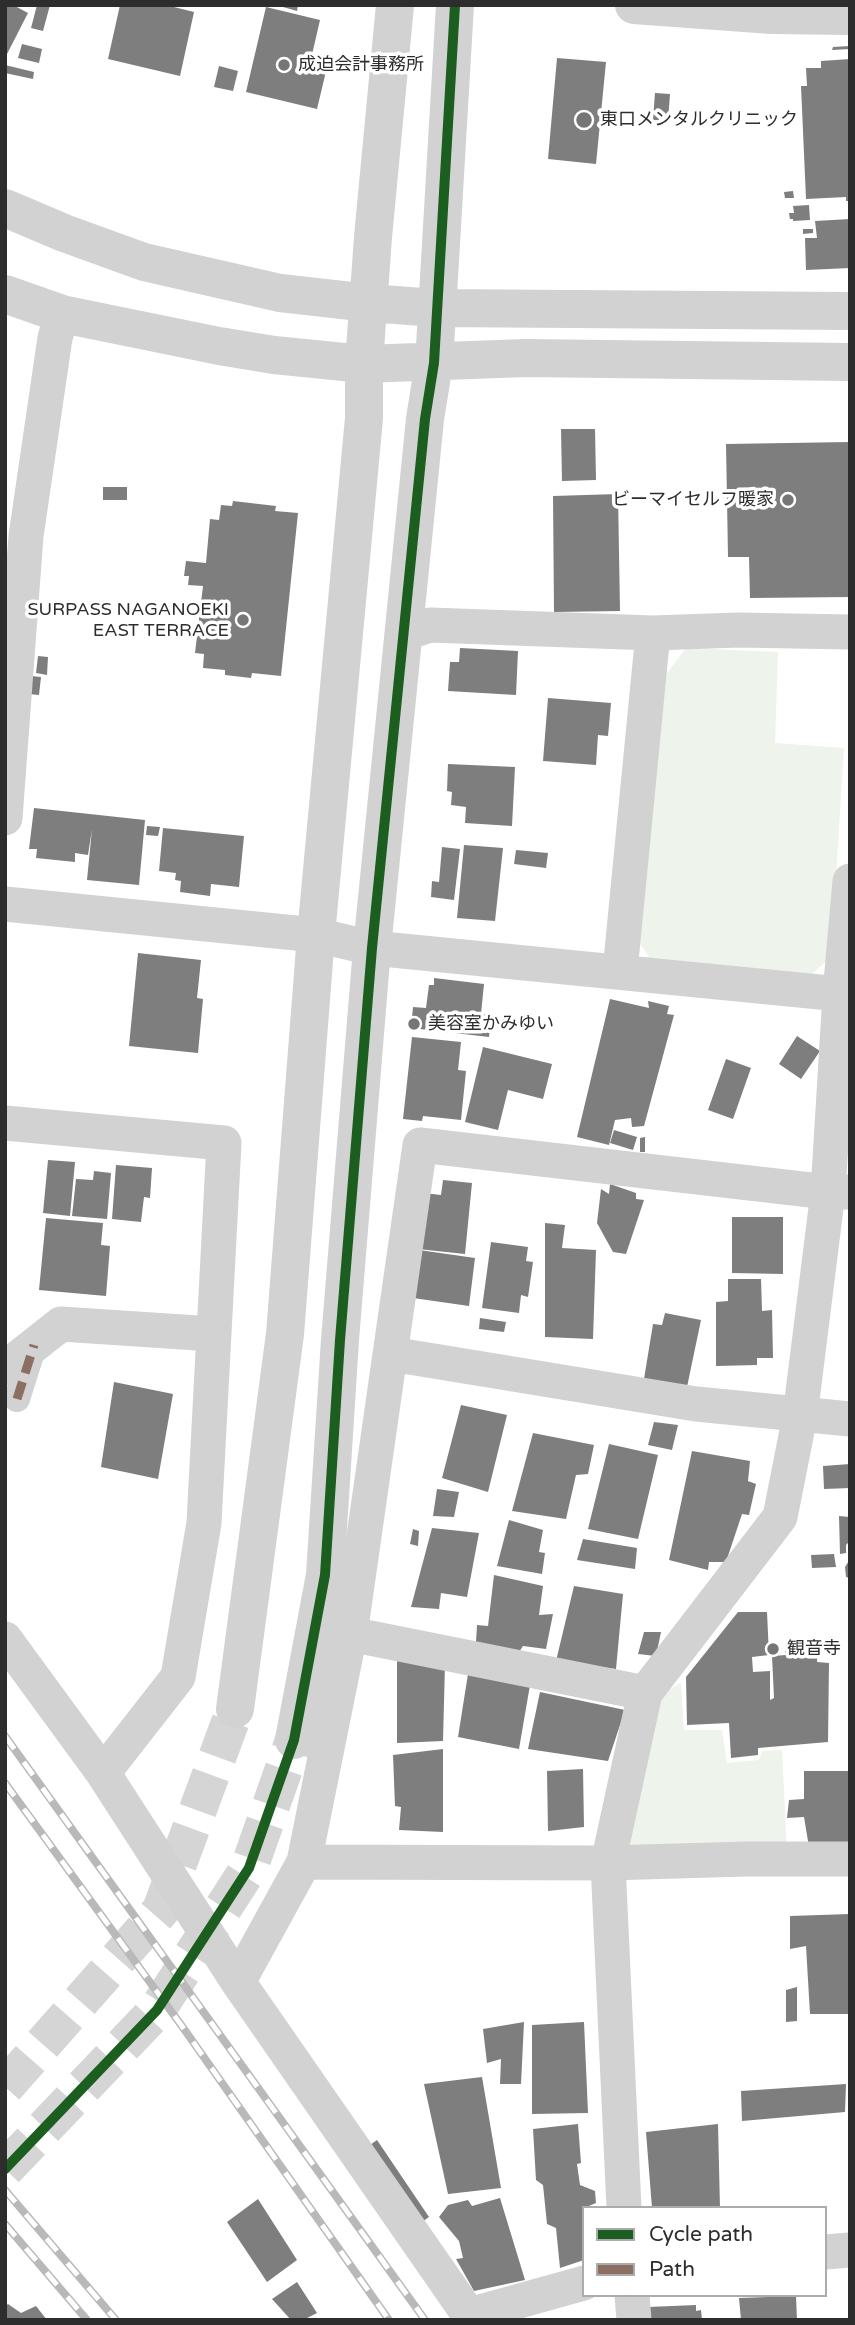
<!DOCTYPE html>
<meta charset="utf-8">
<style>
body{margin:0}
#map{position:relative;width:855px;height:2325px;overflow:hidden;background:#fff;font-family:"Varela Round",sans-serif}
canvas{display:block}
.frame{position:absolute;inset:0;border:7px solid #2d2d2d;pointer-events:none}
.legend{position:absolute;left:582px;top:2206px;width:245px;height:91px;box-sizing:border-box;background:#fff;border:2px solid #ababab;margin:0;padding:9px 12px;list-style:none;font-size:21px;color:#2d2d2d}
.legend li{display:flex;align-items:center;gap:14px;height:35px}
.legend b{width:35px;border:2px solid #ababab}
</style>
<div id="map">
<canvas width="855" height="2325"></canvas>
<div class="frame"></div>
<ul class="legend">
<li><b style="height:9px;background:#1b5e20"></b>Cycle path</li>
<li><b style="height:9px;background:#8d6e63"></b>Path</li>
</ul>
</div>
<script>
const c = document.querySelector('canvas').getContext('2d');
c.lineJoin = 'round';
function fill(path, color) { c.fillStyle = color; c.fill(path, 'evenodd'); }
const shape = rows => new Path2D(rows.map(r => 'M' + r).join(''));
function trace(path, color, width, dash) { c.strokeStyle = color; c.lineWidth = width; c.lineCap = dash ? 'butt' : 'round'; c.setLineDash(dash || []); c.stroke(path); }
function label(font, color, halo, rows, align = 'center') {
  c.font = font + ' "Varela Round","Noto Sans JP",sans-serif'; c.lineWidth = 7; c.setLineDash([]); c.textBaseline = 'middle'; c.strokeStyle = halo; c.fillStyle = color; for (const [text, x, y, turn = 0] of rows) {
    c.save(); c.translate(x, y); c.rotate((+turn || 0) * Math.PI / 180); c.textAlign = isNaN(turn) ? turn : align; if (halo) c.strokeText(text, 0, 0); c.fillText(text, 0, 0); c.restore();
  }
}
fill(shape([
 [686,648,778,652,775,743,844,748,831,957,812,974,650,958,636,938,667,673],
 [681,1682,684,1730,722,1730,727,1763,759,1760,762,1751,782,1750,787,1853,628,1847,658,1698]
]), '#eef3eb');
fill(shape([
 [5,5,13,5,28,13,5,58],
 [37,5,50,5,43,31,31,28],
 [120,5,166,5,194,12,180,76,108,59],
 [276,5,298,5,297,11],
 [266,7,320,20,311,59,328,63,317,109,246,92],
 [22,44,42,49,39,63,18,58],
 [850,46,850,49,832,50,833,47],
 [557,58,606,62,596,164,548,159],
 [850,59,850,201,846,201,846,197,806,199,801,86,807,86,806,68,821,68,821,61],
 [5,65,34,72,33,79,5,73],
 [219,66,238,71,233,91,214,87],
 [655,93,670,94,668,121,653,120],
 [793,191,794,198,785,198,784,192],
 [809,205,810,220,793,221,793,219,790,219,789,213,794,213,793,206],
 [850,219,850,268,806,270,805,238,817,238,815,221],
 [803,229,813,229,813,233,803,234],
 [561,429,595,429,596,480,562,481],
 [850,442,850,597,750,598,749,557,728,557,726,444],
 [103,487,127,487,127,500,103,500],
 [618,494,620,611,554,612,553,496],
 [233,501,276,506,275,511,298,513,281,676,252,673,251,678,225,675,225,670,203,668,204,654,195,653,203,586,188,585,189,576,184,576,186,561,206,563,210,519,219,520,221,505,232,506],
 [460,648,518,651,516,695,448,691,450,662,459,662],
 [38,656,48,657,47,675,36,673],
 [31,676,41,677,39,695,29,694],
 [548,698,611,703,608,736,598,735,596,765,543,761],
 [448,764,515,767,512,826,465,823,466,807,451,805,452,792,447,791],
 [34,808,145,820,139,885,87,880,92,829,88,855,75,853,75,862,36,858,37,849,29,849],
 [147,826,160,827,158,836,146,835],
 [163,828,244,836,239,887,211,884,210,896,180,892,181,881,175,880,176,873,159,871],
 [464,845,503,848,495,921,457,918],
 [442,847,460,849,454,900,431,897,432,881,439,882],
 [516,850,548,853,546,868,514,864],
 [138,953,201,960,197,998,203,999,198,1053,129,1046],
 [434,978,484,984,481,1014,491,1015,489,1037,411,1028,413,1007,426,1008,429,985,434,985],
 [610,999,649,1008,648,1001,669,1006,667,1014,674,1015,644,1126,632,1127,631,1118,615,1120,609,1145,577,1137],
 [797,1036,820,1051,801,1079,779,1064],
 [412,1037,461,1042,458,1070,466,1071,461,1120,423,1116,422,1121,403,1119],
 [483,1047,552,1064,543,1099,508,1090,498,1130,465,1122],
 [726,1059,751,1068,733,1119,708,1110],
 [614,1130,637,1137,633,1150,610,1143],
 [645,1137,645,1152,640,1152,640,1138],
 [48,1160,75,1162,70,1216,43,1213],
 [116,1165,152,1168,150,1198,144,1197,141,1222,112,1219],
 [94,1171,111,1173,107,1219,72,1216,76,1179,93,1180],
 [443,1180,472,1183,465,1254,418,1249,424,1193,441,1195],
 [610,1184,636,1193,636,1199,644,1200,626,1254,613,1252,597,1223,601,1189,609,1194],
 [732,1217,783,1217,783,1274,732,1273],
 [46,1218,103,1223,101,1245,110,1246,106,1296,39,1290],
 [545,1223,565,1225,562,1248,596,1250,593,1339,545,1337],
 [491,1242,528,1247,526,1261,533,1262,528,1297,521,1295,519,1313,482,1308],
 [419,1250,475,1258,469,1306,413,1298],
 [728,1279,761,1279,762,1311,772,1310,773,1358,757,1358,757,1365,716,1366,716,1302,728,1301],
 [665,1313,701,1320,687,1387,644,1379,653,1324,662,1325],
 [480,1318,506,1322,504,1332,479,1329],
 [114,1382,173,1394,158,1479,101,1467],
 [461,1405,507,1415,488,1492,442,1478],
 [654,1422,678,1425,672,1450,648,1445],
 [533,1433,594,1445,588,1474,576,1475,566,1519,512,1511],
 [609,1444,658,1455,638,1539,588,1529],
 [692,1451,750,1461,748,1481,756,1484,749,1515,742,1514,726,1562,709,1562,708,1570,669,1560],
 [850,1464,850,1488,824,1489,823,1466],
 [437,1489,459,1492,454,1517,433,1516],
 [839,1516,850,1517,850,1541,846,1545,846,1553,840,1554],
 [509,1520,543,1530,539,1552,545,1553,542,1574,497,1566],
 [432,1528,479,1533,467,1597,441,1593,439,1609,411,1607],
 [413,1529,419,1531,418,1546,410,1544],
 [583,1539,637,1548,635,1569,577,1560],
 [834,1554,836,1567,812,1568,811,1555],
 [850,1559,850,1578,846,1577,845,1567],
 [494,1575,543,1586,539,1615,553,1614,546,1649,523,1646,519,1652,476,1642,477,1625,488,1626],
 [574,1586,623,1594,616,1669,556,1661],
 [738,1612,767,1612,769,1655,752,1657,753,1672,770,1671,770,1700,774,1698,772,1656,786,1655,785,1648,818,1647,817,1662,829,1663,828,1742,758,1748,758,1755,731,1758,729,1723,687,1725,686,1677],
 [644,1632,661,1632,656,1656,638,1654],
 [397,1657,445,1664,443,1741,397,1743],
 [468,1674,530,1685,519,1749,458,1737],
 [540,1692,625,1710,608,1761,528,1749],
 [443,1749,443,1832,399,1830,401,1807,395,1806,393,1755],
 [583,1769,584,1827,548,1831,547,1771],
 [804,1771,850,1771,850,1847,809,1847,804,1817,787,1818,789,1800,804,1799],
 [850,1914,850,2014,810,2014,806,1946,790,1949,790,1916],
 [797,1987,797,2021,786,2022,786,1990],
 [524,2022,521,2084,500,2084,501,2059,487,2063,483,2029],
 [584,2022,588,2113,532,2114,532,2025],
 [482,2077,501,2188,448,2194,424,2084],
 [846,2084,845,2112,742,2121,741,2091],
 [578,2124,581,2163,577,2164,580,2185,595,2191,596,2203,584,2208,584,2260,560,2268,556,2228,547,2224,543,2185,536,2180,533,2129],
 [718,2124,720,2208,652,2208,646,2132],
 [377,2140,429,2217,416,2226,363,2150],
 [500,2198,525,2280,474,2291,456,2259,463,2258,459,2241,439,2217,448,2205,468,2200,472,2206],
 [258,2199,297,2260,267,2282,227,2222],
 [297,2282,317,2313,303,2320,291,2320,272,2299],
 [796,2296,797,2320,741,2320,739,2298],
 [8,2304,21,2313,36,2306,47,2320,5,2320,5,2306],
 [696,2305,696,2311,701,2310,702,2320,648,2320,648,2307]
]), '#7e7e7e');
trace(shape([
 [5,2087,161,1910,235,1709],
 [5,2169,157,2010,249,1868,294,1740]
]), '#d5d5d5', 38, [38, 19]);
trace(shape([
 [17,1399,34,1345]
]), '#d2d2d2', 26);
trace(shape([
 [405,633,430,625,653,633,739,630,850,632],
 [5,818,26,536,55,338,62,314],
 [5,904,316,935,372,948,840,994],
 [620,971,653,633],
 [5,1123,224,1143,204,1523,178,1677,103,1773],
 [391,1354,696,1404,850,1419],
 [5,1368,61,1324,213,1334],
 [350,1634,645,1693],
 [5,1639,103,1773,238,1982,304,1862,350,1634,420,1145,828,1192,850,1192],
 [304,1862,608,1863,746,1859,850,1859],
 [238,1982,469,2315,584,2283],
 [624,2208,608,1863,645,1693,780,1517,800,1416,828,1192,840,994,850,881],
 [825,2252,850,2250],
 [632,2295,634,2320]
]), '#d2d2d2', 35);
trace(shape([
 [634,5,772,15,850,16],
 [5,208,64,233,144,262,280,293,369,303,436,308,850,311],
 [5,294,62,314,219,346,274,355,364,364,525,358,850,362],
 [235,1709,285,1334,316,935,364,418,364,364,373,237,395,5],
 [294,1740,325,1575,340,1340,372,948,425,419,434,363,455,5]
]), '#d2d2d2', 38);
const rail = shape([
 [5,1736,425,2320],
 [5,1783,184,2029,389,2320],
 [5,2190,116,2320],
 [5,2224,87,2320]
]);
trace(rail, '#b9b9b9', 8);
trace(rail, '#fff', 5, [16]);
trace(shape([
 [17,1399,34,1345]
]), '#8d6e63', 9, [18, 9]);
trace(shape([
 [5,2169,157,2010,249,1868,294,1740,325,1575,340,1340,372,948,425,419,434,363,455,5]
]), '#1b5e20', 10);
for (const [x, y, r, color] of [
 [284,65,7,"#767676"],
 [584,120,9,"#767676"],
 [788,500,7,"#767676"],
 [243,620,7,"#767676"],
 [414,1024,7,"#767676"],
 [773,1649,7,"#767676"]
]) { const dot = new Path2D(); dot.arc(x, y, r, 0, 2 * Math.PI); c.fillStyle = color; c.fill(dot); trace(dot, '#fff', 2.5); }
label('18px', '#2d2d2d', '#fff', [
 ["成迫会計事務所",298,65],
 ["東口メンタルクリニック",600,120],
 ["ビーマイセルフ暖家",774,500,"right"],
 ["SURPASS NAGANOEKI",229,610,"right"],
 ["EAST TERRACE",229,631,"right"],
 ["美容室かみゆい",428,1024],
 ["観音寺",787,1649]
], 'left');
</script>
